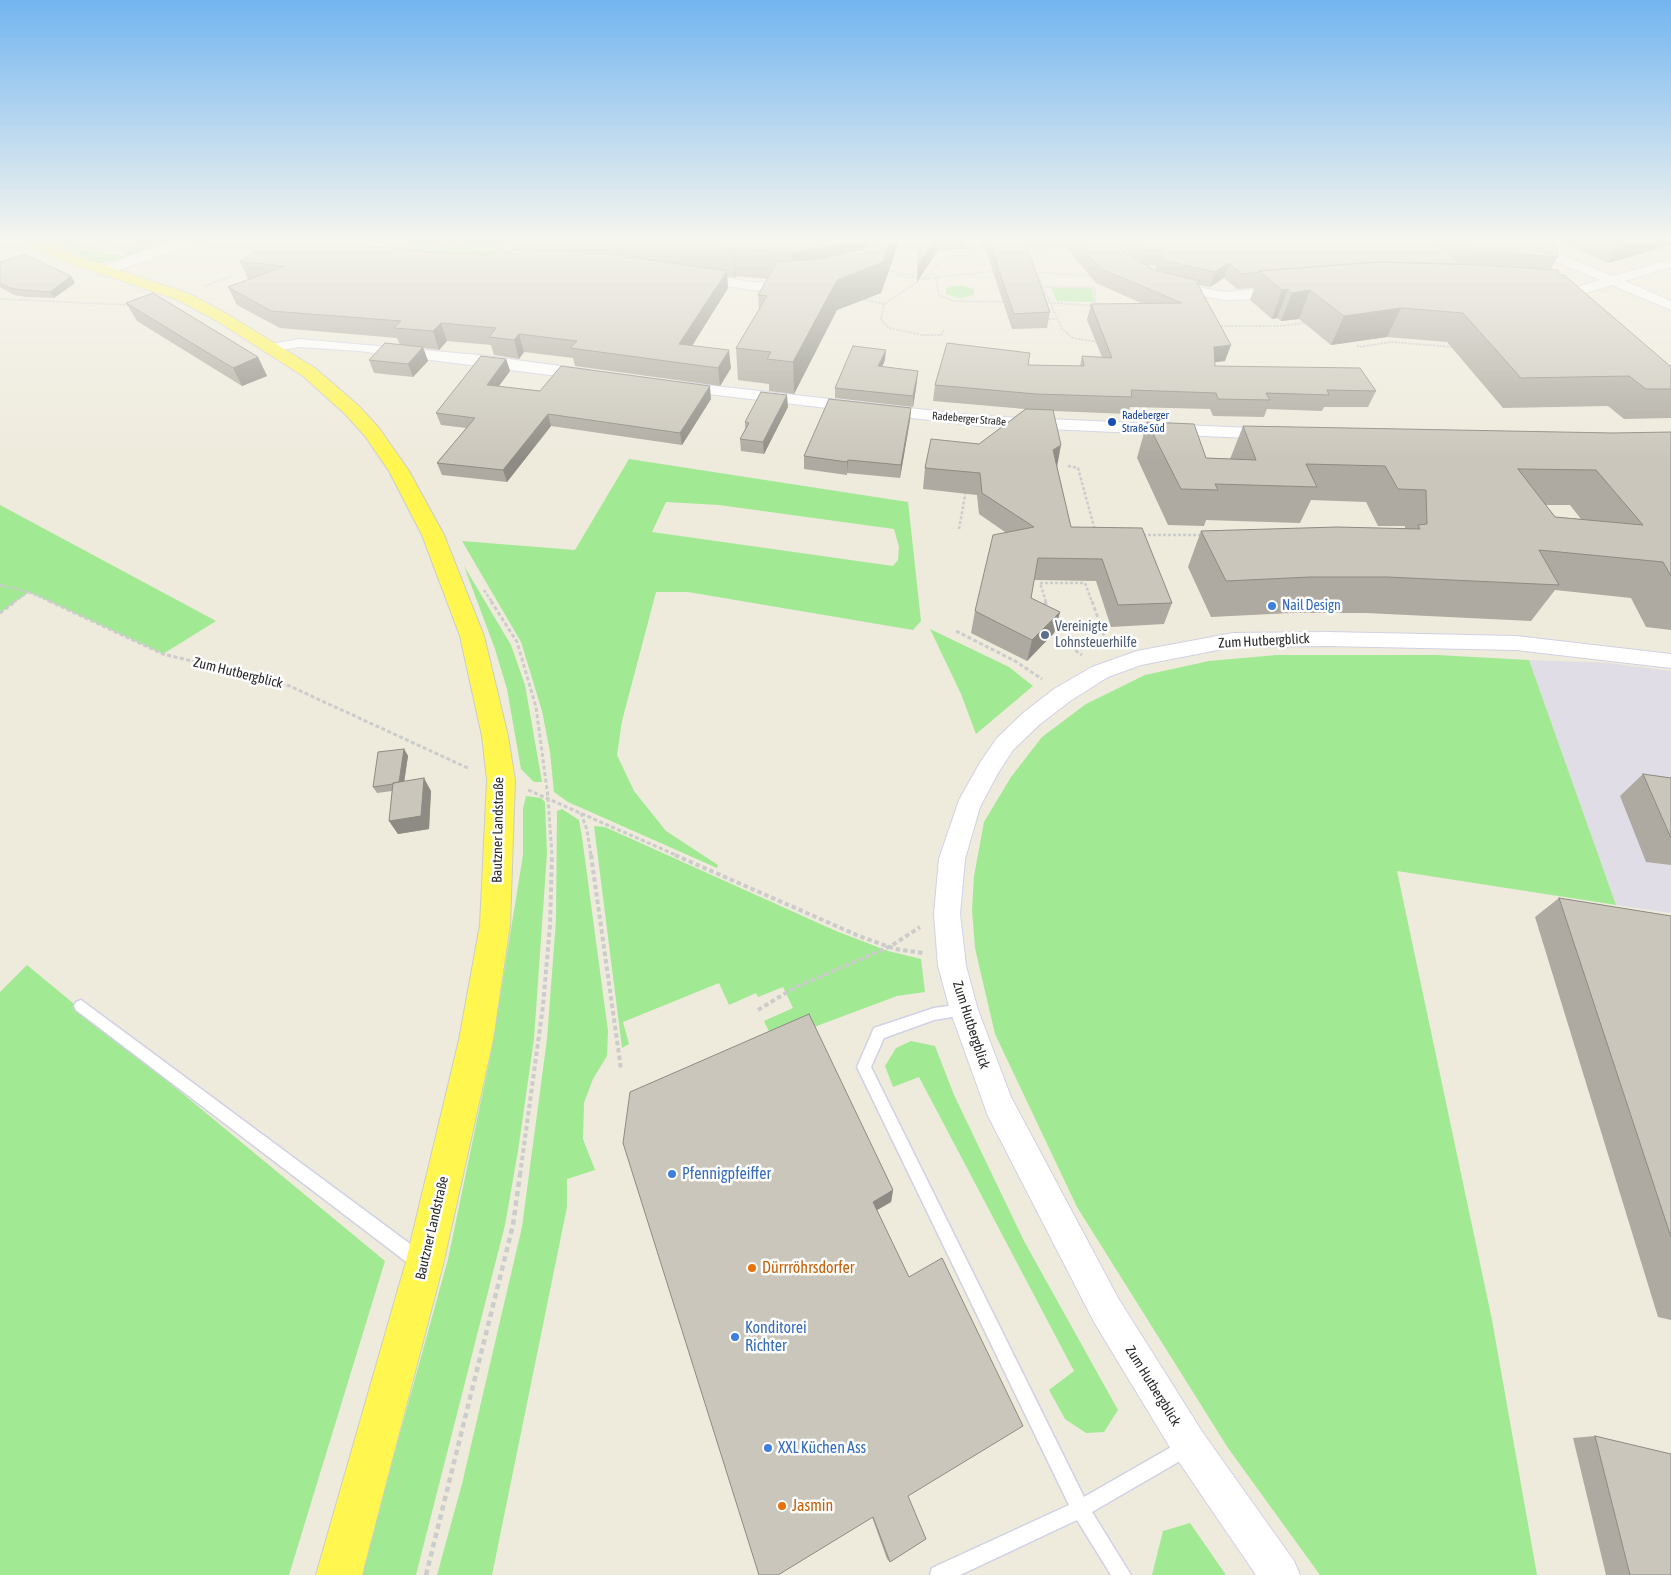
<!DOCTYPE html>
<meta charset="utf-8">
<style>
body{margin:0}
canvas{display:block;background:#eeeadc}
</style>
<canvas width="1671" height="1575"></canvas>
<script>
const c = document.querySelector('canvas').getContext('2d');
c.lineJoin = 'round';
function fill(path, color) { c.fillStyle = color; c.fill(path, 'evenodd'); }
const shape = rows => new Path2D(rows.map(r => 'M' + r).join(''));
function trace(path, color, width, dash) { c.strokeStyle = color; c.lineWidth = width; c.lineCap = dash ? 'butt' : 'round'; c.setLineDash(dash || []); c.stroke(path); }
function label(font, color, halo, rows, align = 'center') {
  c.font = font + ' "Asap Condensed",sans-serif'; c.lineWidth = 5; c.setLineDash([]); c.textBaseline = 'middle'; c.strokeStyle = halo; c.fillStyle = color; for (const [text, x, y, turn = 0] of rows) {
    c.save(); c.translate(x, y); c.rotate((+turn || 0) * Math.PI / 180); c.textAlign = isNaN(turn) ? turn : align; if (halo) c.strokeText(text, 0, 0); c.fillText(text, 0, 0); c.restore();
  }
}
fill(shape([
 [1529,660,1608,663,1671,671,1671,913,1616,905]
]), '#e1dde6');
fill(shape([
 [44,239,75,239,89,251,93,250,107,255,119,254,125,259,100,262,73,253],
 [129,239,177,239,138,252,128,258,123,252,134,244],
 [407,239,514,239,496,257,394,252],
 [960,285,971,288,974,290,974,295,960,298,946,294,946,288],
 [1051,288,1091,288,1093,289,1094,302,1057,301],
 [629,459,908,502,921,621,913,630,688,592,656,592,622,721,617,755,634,791,666,831,718,865,717,868,568,802,554,792,550,752,542,711,521,642,462,541,575,550],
 [666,502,719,505,894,529,899,547,898,560,893,566,652,532],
 [0,505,216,621,163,654,29,592,0,613],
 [464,566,511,645,525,685,542,782,534,782,521,769,507,689,495,649],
 [930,629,1009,667,1033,686,976,734,961,694],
 [1277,655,1437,655,1529,660,1616,905,1397,871,1492,1320,1537,1575,1320,1575,1228,1448,1077,1207,995,1034,975,948,972,910,974,876,984,822,1011,777,1042,737,1086,704,1145,675,1209,661],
 [526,796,541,798,545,802,547,853,534,1039,518,1151,505,1225,416,1575,361,1575,448,1259,491,1053,523,855,523,809],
 [562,809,579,820,582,837,608,1031,607,1056,593,1079,584,1103,583,1139,595,1170,567,1179,567,1207,492,1575,437,1575,462,1484,522,1227,547,1039,556,920,557,811],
 [594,826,605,827,836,931,888,951,921,959,925,992,897,996,774,1042,764,1021,793,1008,783,987,758,997,756,993,729,1005,719,983,623,1022,629,1044,622,1048],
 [27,965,385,1261,289,1575,0,1575,0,992],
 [911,1041,935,1046,954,1095,1024,1241,1118,1410,1104,1432,1086,1433,1065,1419,1049,1390,1074,1371,919,1077,893,1087,885,1066,896,1048],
 [1190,1523,1226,1575,1152,1575,1163,1531]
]), '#a1ea93');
const service = shape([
 [98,239,106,239,116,246,111,247,98,239],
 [81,1000,425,1255,427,1261,425,1267,419,1269,413,1267,76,1010,74,1006,76,1002,81,1000],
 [964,1004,969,1006,971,1010,969,1014,934,1020,884,1038,871,1067,1084,1497,1180,1442,1186,1439,1192,1442,1195,1448,1192,1454,1092,1512,1131,1575,1111,1575,1077,1520,960,1575,930,1575,932,1568,1069,1505,857,1067,874,1028,934,1008,964,1004]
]);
const minor = shape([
 [185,239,206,239,111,273,101,273,99,270,101,267,147,250,185,239],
 [361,239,375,239,387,248,411,254,413,257,406,261,377,254,361,239],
 [1503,239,1522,239,1613,276,1671,259,1671,267,1625,281,1671,301,1671,310,1612,285,1575,296,1546,296,1544,293,1546,290,1574,288,1600,280,1503,239],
 [695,273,752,282,796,283,803,287,796,291,752,290,690,280,688,277,690,274,695,273],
 [1171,282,1224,292,1283,287,1290,291,1283,295,1256,299,1224,300,1166,289,1164,286,1171,282],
 [299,339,479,355,590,370,598,375,590,380,359,351,299,347,272,352,265,348,267,345,299,339],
 [680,382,980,416,1272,429,1278,430,1280,434,1278,438,1272,439,980,426,674,390,672,387,680,382],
 [1328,632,1516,636,1671,654,1671,668,1516,650,1328,646,1233,647,1141,665,1108,677,1070,701,1039,725,1013,750,998,773,980,807,965,859,960,914,966,966,978,1010,1011,1097,1118,1298,1203,1433,1294,1561,1300,1575,1256,1575,1177,1459,1094,1322,988,1116,950,1010,938,966,934,914,939,859,959,800,981,761,997,738,1023,713,1054,689,1092,667,1137,651,1233,633,1328,632]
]);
const primary = shape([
 [22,239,41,239,60,250,190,294,229,315,315,368,359,406,379,428,409,471,444,535,484,636,508,736,515,780,510,925,493,1040,443,1265,362,1575,316,1575,405,1265,459,1040,480,925,487,780,482,736,460,636,422,535,389,471,365,436,345,414,303,376,217,321,178,300,50,256,22,239]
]);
trace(service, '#d1d1e5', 3);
trace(minor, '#d1d1e5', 2);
trace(primary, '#ccc', 2);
trace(shape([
 [419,239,440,240],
 [433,254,440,248,440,240],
 [454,255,463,239],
 [1028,255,1036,251,1049,251,1051,247],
 [885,269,922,279,931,273],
 [1034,272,1094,276],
 [1037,273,1062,329,1073,338,1098,342],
 [938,277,995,271],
 [936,279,939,295,954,301,1005,302],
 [205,286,230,277,233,272],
 [1043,287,1093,288,1095,290,1095,306],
 [0,299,132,305],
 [861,299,884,304],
 [1043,302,1094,306],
 [1045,319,1056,319],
 [1217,326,1279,326,1306,323],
 [944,330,941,335,923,335,889,328,881,320,884,304,922,279,938,278,931,272,948,255,968,255,977,251,976,239],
 [1357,345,1359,347,1391,342,1453,347]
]), '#ccc', 2, [2.5, 1]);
trace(shape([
 [1068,466,1078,468,1094,527,1098,530],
 [959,529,966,490],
 [1143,535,1204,535],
 [0,585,29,592,52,602],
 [484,590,492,602],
 [14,602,28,592],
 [1046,602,1040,583,1085,583,1092,602]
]), '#ccc', 2.5, [3, 2]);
trace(shape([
 [49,601,163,654,283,683,470,769],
 [491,601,517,642,536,707,548,797,552,856],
 [1045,601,1048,610],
 [1092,601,1108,647],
 [0,613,16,601],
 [1054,628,1056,637,1082,655],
 [956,631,1015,661,1042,679],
 [528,790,678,856],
 [581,813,587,830,591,856]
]), '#ccc', 3, [4, 2.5]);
trace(shape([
 [591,855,621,1069],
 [675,855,859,936,895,949,923,953],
 [758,1010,794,988,891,946,920,927],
 [520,1175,543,1006,550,925,552,855]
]), '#ccc', 4, [4.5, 3]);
trace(shape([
 [426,1575,513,1225,520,1174]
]), '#ccc', 4.5, [5.5, 4]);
fill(service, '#fff');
fill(minor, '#fff');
fill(primary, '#fff650');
fill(shape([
 [509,239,898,239,897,247,881,293,837,310,794,394,769,391,769,384,738,380,736,348,759,309,758,295,768,279,736,276,735,278,727,276,728,288,692,346,731,368,720,386,575,366,573,358,524,352,519,359,494,355,491,345,447,341,439,350,423,348,428,361,413,377,374,373,369,360,400,345,397,338,280,328,237,305,228,287,250,279,248,279,240,262,431,252,492,255,512,250],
 [919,239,967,239,966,249,938,250,917,282],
 [979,239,1116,239,1124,252,1132,257,1119,239,1554,239,1558,257,1550,270,1559,275,1670,366,1671,366,1671,418,1624,419,1608,406,1503,408,1447,342,1387,337,1331,345,1299,319,1281,321,1277,318,1272,319,1250,300,1254,288,1237,289,1224,278,1210,287,1199,285,1199,286,1225,361,1215,362,1215,366,1376,391,1368,407,1324,407,1322,411,1267,409,1264,417,1213,416,1210,409,1130,407,1128,414,1053,411,1057,467,1071,527,1172,603,1164,624,1111,627,1096,581,1034,580,1031,598,1060,612,1054,633,1027,661,971,633,975,611,1005,532,979,514,977,495,923,489,925,468,979,444,1025,409,933,401,935,385,1028,365,1080,366,1082,356,1102,357,1087,320,1091,304,1143,304,1096,283,1066,247,1027,248,1050,312,1047,328,1012,329,985,248,982,249],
 [1156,265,1155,271,1146,266],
 [1555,239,1671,239,1671,245,1608,263],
 [0,262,75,283,54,298,26,297,14,295,0,287],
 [126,303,258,357,267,376,242,386,137,321],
 [506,359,510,371,499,386,540,391,711,399,682,445,551,426,507,482,442,475,437,463,466,428,441,425,436,413],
 [885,360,882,367,917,381,913,407,835,398,835,388],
 [788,407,764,454,741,451,740,439,745,429,745,422],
 [911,408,910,420,900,478,847,473,847,475,804,469,804,456],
 [1147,422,1206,458,1230,459,1243,426,1613,433,1671,432,1671,630,1646,627,1631,598,1555,590,1531,621,1366,613,1291,613,1211,617,1188,567,1201,531,1405,529,1405,526,1378,526,1366,502,1311,500,1300,523,1206,520,1204,526,1168,525,1137,458],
 [1546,505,1570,505,1581,519,1555,517],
 [404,749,408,756,404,781,431,791,429,829,398,834,389,821,392,791,377,793,373,787],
 [1643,774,1671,778,1671,865,1646,862,1620,796],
 [1559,898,1671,916,1671,1320,1658,1317,1535,917],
 [623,1143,893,1190,891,1202,877,1210,908,1496,890,1562,887,1559,872,1517],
 [1595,1436,1671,1575,1606,1575,1573,1438]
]), '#aeaaa1');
fill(shape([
 [387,239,396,239,389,245],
 [856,239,885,239,792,281,791,253],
 [891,239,898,239,897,247,881,293,837,310,794,394,793,362,837,280],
 [936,239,939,239,938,250,917,282,918,265],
 [1622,239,1671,239,1671,245,1608,263],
 [734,248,736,276,735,278,733,250],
 [1229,263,1224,278,1210,287,1215,272],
 [727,271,728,288,682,362,679,344],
 [71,276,75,283,54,298,50,292],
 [1288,289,1277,318,1272,319,1282,290],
 [1310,290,1299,319,1281,321,1292,293],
 [1401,308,1387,337,1331,345,1344,316],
 [441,323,447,341,439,350,433,331],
 [519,334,524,352,519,359,514,340],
 [1231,345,1225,361,1209,363,1214,347],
 [423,347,428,361,413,377,408,364],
 [729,350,731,368,720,386,718,368],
 [886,350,885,360,878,377,878,366],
 [258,357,267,376,242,386,233,368],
 [506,359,510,371,491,397,487,385],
 [918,371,917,381,913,407,913,396],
 [710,386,711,399,682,445,680,433],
 [787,395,788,407,764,454,763,442],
 [911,408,910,420,900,478,901,465],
 [548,414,551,426,507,482,503,470],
 [1061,445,1057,467,1053,450],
 [848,460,847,473,847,475,847,462],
 [1060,612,1054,633,1027,661,1032,640],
 [404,749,408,756,403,790,399,783],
 [424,778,431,791,429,829,398,834,389,821],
 [893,1190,891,1202,872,1213,873,1202]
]), '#8d8b83');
const building = shape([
 [270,239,293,239,431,252,492,255,498,249,595,252,727,271,679,344,729,350,718,368,570,348,577,341,519,334,514,340,489,337,496,328,441,323,433,331,394,328,401,321,271,311,228,287,285,266,240,262,270,239],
 [659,239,856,239,852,242,791,253,734,248,733,250,659,239],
 [879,239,891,239,883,262,837,280,793,362,767,359,771,352,736,348,767,296,758,295,777,262,821,259,863,249,879,239],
 [919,239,936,239,918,265,919,239],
 [988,239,1024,239,1050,312,1014,314,988,239],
 [1075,239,1116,239,1124,252,1154,270,1200,281,1197,283,1231,345,1214,347,1215,366,1360,368,1376,391,1327,390,1329,395,1266,393,1270,400,1218,399,1216,393,1131,390,1132,397,1036,394,935,385,947,343,1030,353,1028,365,1084,366,1082,356,1112,358,1091,304,1182,303,1099,268,1075,239],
 [1134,239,1434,239,1461,264,1378,262,1259,271,1259,272,1242,274,1229,263,1215,272,1166,261,1159,257,1164,254,1160,250,1148,251,1137,244,1134,239],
 [1465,239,1554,239,1558,257,1472,251,1465,239],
 [24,254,71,276,50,292,22,290,10,288,0,283,0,262,24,254],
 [1378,262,1478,265,1558,270,1559,275,1564,275,1670,366,1671,366,1671,389,1646,389,1629,376,1521,378,1463,313,1401,308,1344,316,1310,290,1292,293,1288,289,1282,290,1259,271,1378,262],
 [153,293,258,357,233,368,126,303,153,293],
 [385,343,423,347,408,364,369,360,385,343],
 [853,346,886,350,878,366,918,371,913,396,835,388,853,346],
 [481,356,506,359,487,385,540,391,561,366,710,386,680,433,548,414,503,470,437,463,475,418,436,413,481,356],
 [761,392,787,395,763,442,740,439,749,423,745,422,761,392],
 [829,399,911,408,901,465,848,460,847,462,804,456,829,399],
 [1026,409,1053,410,1061,445,1053,450,1071,527,1142,528,1172,603,1118,605,1102,559,1038,558,1031,598,1060,612,1032,640,975,611,993,535,1034,527,982,493,980,473,925,468,931,439,979,444,1026,409],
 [1147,422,1194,424,1206,458,1256,460,1243,426,1613,433,1671,432,1671,576,1663,562,1539,550,1559,585,1387,577,1310,577,1226,581,1201,531,1337,527,1420,529,1418,525,1427,524,1426,490,1398,489,1385,466,1306,464,1317,487,1215,484,1218,490,1181,489,1147,422],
 [1518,469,1596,470,1643,525,1555,517,1518,469],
 [404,749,399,782,393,783,393,784,373,787,378,752,404,749],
 [1643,774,1671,778,1671,838,1643,774],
 [424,778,421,816,389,821,393,783,424,778],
 [1559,898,1671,916,1671,1237,1559,898],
 [809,1014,893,1190,873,1202,909,1277,942,1258,1023,1426,908,1496,926,1539,890,1562,873,1517,778,1575,759,1575,623,1143,630,1092,809,1014],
 [1595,1436,1671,1454,1671,1575,1630,1575,1595,1436]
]);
fill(building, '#cac6bb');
trace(building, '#8d8b83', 1);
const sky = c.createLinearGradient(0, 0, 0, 460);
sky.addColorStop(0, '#73b5f0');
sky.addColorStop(0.52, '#f7f6ef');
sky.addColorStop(1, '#f7f6ef00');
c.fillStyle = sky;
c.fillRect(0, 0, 1671, 460);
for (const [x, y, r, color] of [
 [1112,422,5,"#1a4fb4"],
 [1272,606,5,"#3f7fe0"],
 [1045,635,5,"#5c6f8a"],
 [672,1174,5,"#3f7fe0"],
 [752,1268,5,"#e8710a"],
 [735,1337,5,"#3f7fe0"],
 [768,1448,5,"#3f7fe0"],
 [782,1506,5,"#e8710a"]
]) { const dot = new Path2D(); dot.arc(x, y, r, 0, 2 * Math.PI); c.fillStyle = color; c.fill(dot); trace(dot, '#fff', 2); }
label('11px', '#164399', '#fff', [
 ["Radeberger",1122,416],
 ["Straße Süd",1122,429]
], 'left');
label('11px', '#2b2b2b', '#fff', [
 ["Radeberger Straße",969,419,5]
]);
label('14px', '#366cbe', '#fff', [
 ["Nail Design",1282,606]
], 'left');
label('14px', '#4e5e75', '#fff', [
 ["Vereinigte",1055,627],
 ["Lohnsteuerhilfe",1055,643]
], 'left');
label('14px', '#2b2b2b', '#fff', [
 ["Zum Hutbergblick",1264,641,-3],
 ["Zum Hutbergblick",238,673,14],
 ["Bautzner Landstraße",498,830,-89],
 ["Zum Hutbergblick",971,1025,72],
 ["Bautzner Landstraße",432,1228,-77],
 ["Zum Hutbergblick",1153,1386,58]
]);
label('16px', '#366cbe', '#fff', [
 ["Pfennigpfeiffer",682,1174],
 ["Konditorei",745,1328],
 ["Richter",745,1346],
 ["XXL Küchen Ass",778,1448]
], 'left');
label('16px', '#c56008', '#fff', [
 ["Dürrröhrsdorfer",762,1268],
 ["Jasmin",792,1506]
], 'left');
</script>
